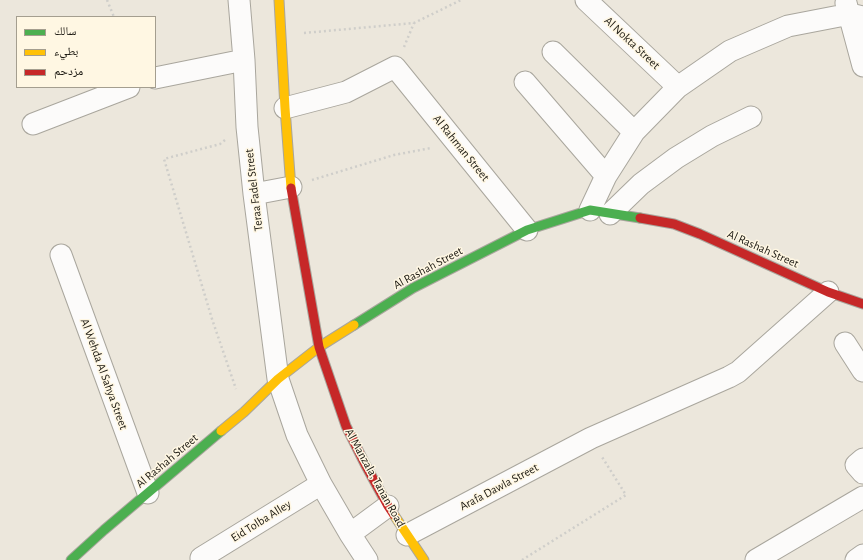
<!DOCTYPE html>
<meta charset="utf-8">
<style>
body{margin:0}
#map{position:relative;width:863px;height:560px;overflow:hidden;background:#ece7dc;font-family:"Alegreya Sans","Noto Naskh Arabic",sans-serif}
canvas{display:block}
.legend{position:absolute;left:16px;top:16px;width:140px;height:72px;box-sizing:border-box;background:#fff7e3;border:1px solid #a49e8f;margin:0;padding:5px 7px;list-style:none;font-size:12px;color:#1b1811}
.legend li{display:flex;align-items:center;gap:8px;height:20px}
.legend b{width:20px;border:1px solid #a49e8f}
</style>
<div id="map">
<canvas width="863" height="560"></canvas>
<ul class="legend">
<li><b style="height:5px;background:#4caf50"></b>سالك</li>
<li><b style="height:5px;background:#ffc107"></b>بطيء</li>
<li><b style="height:5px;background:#c62828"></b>مزدحم</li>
</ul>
</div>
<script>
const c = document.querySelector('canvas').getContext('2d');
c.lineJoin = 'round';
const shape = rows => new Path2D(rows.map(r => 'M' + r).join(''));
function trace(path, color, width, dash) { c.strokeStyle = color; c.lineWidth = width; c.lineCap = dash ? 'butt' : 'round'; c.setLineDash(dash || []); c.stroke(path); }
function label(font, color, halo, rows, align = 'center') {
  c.font = font + ' "Alegreya Sans",sans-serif'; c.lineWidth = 3; c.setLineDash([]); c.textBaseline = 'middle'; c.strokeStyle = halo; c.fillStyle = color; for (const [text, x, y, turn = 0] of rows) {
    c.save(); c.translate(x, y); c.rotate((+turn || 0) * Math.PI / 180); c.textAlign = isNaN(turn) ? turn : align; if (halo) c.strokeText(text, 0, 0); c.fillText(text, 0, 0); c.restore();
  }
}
const street = shape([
 [239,0,244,60,247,127,254,194,278,379,297,435,321,484,350,534,367,560],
 [586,0,678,87],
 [846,3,863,66],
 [553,52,634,132],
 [155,78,244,60],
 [525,82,606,176],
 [285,108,346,92,395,67,527,230],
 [33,124,129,87],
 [254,194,291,187],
 [590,210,606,176,634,132,678,87,730,51,788,26,850,14,863,17],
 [610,214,641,184,676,158,712,136,751,117],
 [61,255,148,493],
 [845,343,863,371],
 [863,459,856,465,863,473],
 [350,534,388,506],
 [407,535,591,438,729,377,738,372,828,292],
 [201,558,321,484],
 [756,560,863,497],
 [856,560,863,555]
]);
const fast = shape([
 [354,325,413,288,527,230,590,210,640,218],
 [71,560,104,530,221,431]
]);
const slow = shape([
 [279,0,285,108,291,188],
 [221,431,244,412,278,379,319,347,354,325],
 [394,515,424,560]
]);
const jam = shape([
 [291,188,319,347,346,426,365,464,388,506,394,515],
 [640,218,674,224,700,234,828,292,863,304]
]);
trace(street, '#a9a69d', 23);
trace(fast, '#a9a69d', 11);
trace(slow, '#a9a69d', 11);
trace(jam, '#a9a69d', 11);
trace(shape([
 [107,0,114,17],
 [304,33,414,23,461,0],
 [404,47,414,23],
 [225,140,220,144,164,159,212,319,236,389],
 [312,180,394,155,431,148],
 [522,560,626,495,602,457]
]), '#cfceca', 2.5, [2, 3]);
trace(street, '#fcfbfa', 21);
trace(fast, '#4caf50', 9);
trace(slow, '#ffc107', 9);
trace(jam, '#c62828', 9);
label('12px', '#1b1811', '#fff7e3', [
 ["Al Nokta Street",632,43,43],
 ["Al Rahman Street",461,148,51],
 ["Teraa Fadel Street",254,190,-97],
 ["Al Rashah Street",763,249,24],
 ["Al Rashah Street",428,268,-28],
 ["Al Wehda Al Sahya Street",104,374,70],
 ["Al Rashah Street",167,461,-40],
 ["Al Manzala, Tanan Road",375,478,61],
 ["Arafa Dawla Street",499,487,-28],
 ["Eid Tolba Alley",261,521,-32]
]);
</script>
